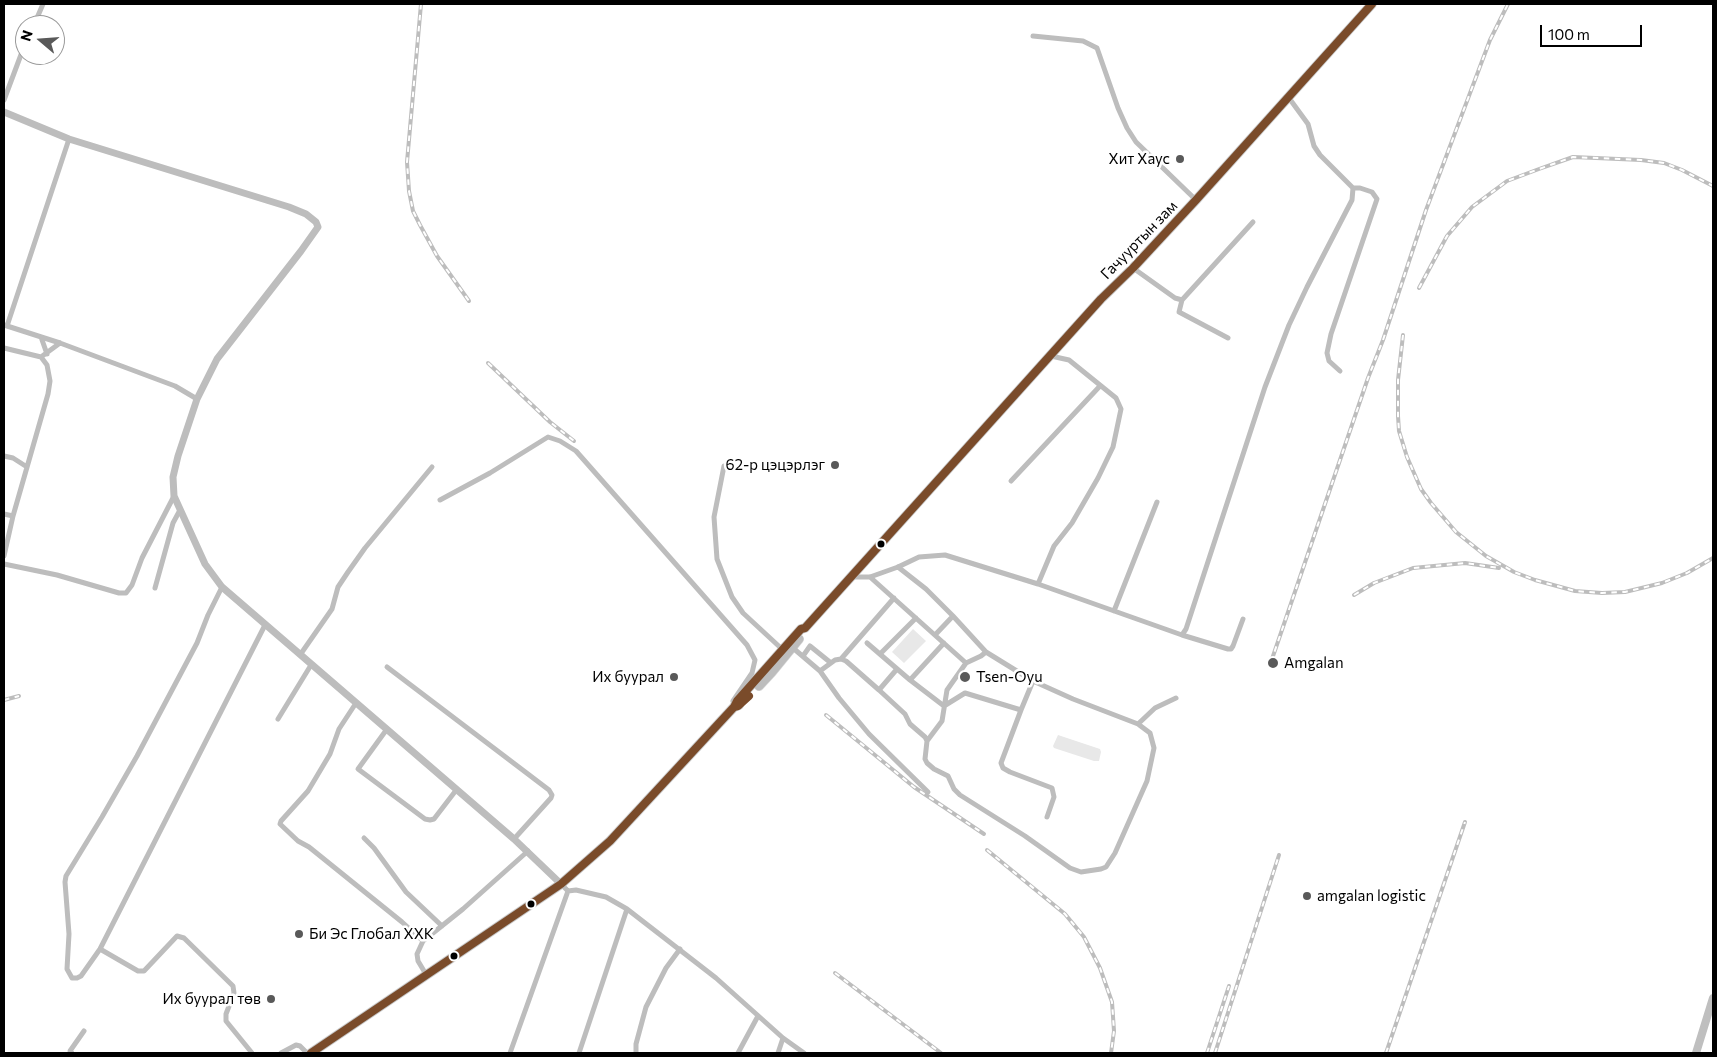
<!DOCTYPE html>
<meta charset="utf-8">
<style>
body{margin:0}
#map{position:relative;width:1717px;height:1057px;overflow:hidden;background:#fff;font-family:Commissioner,sans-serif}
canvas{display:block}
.frame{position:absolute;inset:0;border:5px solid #000;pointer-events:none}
.north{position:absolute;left:15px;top:15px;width:50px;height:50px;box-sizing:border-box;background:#fff;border:1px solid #999;border-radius:50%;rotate:288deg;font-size:14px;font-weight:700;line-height:20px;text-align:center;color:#000}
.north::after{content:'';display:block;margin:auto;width:18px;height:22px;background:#595959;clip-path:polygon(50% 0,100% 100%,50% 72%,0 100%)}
.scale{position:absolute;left:1540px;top:25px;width:102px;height:22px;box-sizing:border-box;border:2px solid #000;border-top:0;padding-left:6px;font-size:15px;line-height:18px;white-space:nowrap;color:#000;-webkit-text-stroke:4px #fff;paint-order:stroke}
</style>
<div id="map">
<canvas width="1717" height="1057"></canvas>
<div class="frame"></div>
<div class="north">N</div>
<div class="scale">100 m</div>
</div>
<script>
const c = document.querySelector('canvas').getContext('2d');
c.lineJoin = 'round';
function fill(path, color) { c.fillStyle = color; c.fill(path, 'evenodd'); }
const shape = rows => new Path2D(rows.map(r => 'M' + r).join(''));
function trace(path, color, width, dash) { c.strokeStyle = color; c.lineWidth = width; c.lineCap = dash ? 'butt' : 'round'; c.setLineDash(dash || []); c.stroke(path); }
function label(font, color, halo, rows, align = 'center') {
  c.font = font + ' Commissioner,sans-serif'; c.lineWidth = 5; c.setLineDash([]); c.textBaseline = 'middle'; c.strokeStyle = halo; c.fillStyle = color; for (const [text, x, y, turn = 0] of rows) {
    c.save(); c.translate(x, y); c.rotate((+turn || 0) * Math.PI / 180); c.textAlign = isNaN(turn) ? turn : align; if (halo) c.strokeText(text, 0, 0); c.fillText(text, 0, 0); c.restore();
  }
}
fill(shape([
 [913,629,926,641,904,663,892,652],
 [1058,735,1100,749,1101,752,1099,761,1094,761,1054,748,1053,746]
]), '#e8e8e8');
const trunk = shape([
 [759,686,772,672,799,639],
 [734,707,737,701,801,629,805,628,1101,299,1133,268,1196,200,1372,4],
 [311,1053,561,884,610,841,734,707,739,705]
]);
trace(trunk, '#dbdbdb', 10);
trace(shape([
 [34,25,43,4],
 [1033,36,1083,41,1097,48,1118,108,1127,128,1136,142,1196,200],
 [1289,98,1308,124,1314,146,1320,155,1353,188,1360,188,1372,192,1377,199,1331,334,1327,353,1329,361,1340,371],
 [4,100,25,44],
 [1133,268,1175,298,1182,300,1253,222],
 [1182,300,1179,312,1228,338],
 [4,325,60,343,175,386,197,399],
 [7,326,69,139],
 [41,337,47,354],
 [4,348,41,357,47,365,50,381,48,394,13,516,4,556],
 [41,357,60,343],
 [4,456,13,458,27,467],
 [724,466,714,517,717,559,732,597,743,613,783,650],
 [1011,481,1100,386],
 [440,500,490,473,548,437,560,441,576,451,747,645,755,660,752,673,733,701],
 [4,514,13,516],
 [4,564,57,575,119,593,126,593,132,585,142,558,174,496],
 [898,567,926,589,953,616],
 [852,577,870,577,898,567,919,557,945,555,1038,584,1182,635,1228,649,1231,649,1233,646,1243,619],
 [1038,584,1054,546,1072,523,1098,478,1113,447,1121,409,1116,398,1069,360,1051,356],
 [222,587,208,615,197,643,137,756,102,817,66,876,65,882,69,934,67,969,72,978,77,978,81,976,100,949,265,625],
 [155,588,173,523,180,510],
 [1114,611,1157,502],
 [935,635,953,616,986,652],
 [1182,635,1186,629,1265,387,1289,325,1307,287,1352,200,1353,188],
 [867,643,910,680,944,706,965,693,1021,710,1033,681],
 [793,648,820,671,835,660,841,659,846,661,879,690,905,714,910,724,925,737,927,741,925,759,927,763,934,769,948,776,954,789,960,795,1025,836,1070,868,1081,872,1101,869,1106,867,1115,853,1147,781,1154,748,1150,733,1138,724,1073,699,1033,681,986,652,981,656,966,663,870,577],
 [880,654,916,618],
 [300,655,332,609,338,587,348,572,365,548,432,467],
 [803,656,810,646,831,663],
 [841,659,894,598],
 [387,667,549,790,552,795,551,798,514,839],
 [820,671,839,698,869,734,928,792],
 [910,680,944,643],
 [879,690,897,669],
 [356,703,339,729,330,754,308,791,281,821,280,824,298,841,309,847,402,922,423,941],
 [1021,710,1001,763,1003,768,1010,772,1052,788,1054,797,1047,817],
 [278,719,311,665],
 [1138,724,1155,708,1176,698],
 [387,729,358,769,425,819,430,820,434,819,457,789],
 [927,741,942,721,947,690,966,663],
 [364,838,374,848,406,892,442,926],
 [568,891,576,890,606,897,627,909,716,978,783,1038,804,1053],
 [100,949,138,971,144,971,177,936,184,938,233,986,234,993,226,1014,226,1021,252,1053],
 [427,976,418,961,417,954,423,941,463,909,528,851],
 [72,1053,70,1051,84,1031],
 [281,1053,296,1045,300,1046,307,1053],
 [510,1053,568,891,561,884],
 [579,1053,627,909],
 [636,1053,636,1044,646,1007,666,968,680,949],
 [738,1053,758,1016],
 [778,1053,783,1038]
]), '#bdbdbd', 5);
trace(shape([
 [4,112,69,139,289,207,306,214,316,222,318,227,301,251,217,359,197,399,178,456,173,477,174,496,205,564,222,587,514,839,561,884]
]), '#bdbdbd', 7);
trace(shape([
 [1696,1053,1713,998]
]), '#bfbfbf', 8);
trace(trunk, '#bdbdbd', 9);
const rail = shape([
 [421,4,407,162,409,191,413,211,420,225,437,256,469,301],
 [1419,288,1447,236,1472,207,1507,181,1539,169,1573,157,1641,160,1664,163,1682,170,1713,186],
 [1403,335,1398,380,1398,416,1399,431,1407,457,1421,489,1431,503,1456,532,1486,556,1514,572,1535,580,1575,591,1602,593,1625,592,1662,583,1687,573,1713,558],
 [488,363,550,422,574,441],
 [1354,595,1374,583,1413,568,1465,563,1499,568],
 [1271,662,1368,378,1383,340,1426,210,1490,40,1508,4],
 [4,700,19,696],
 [826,715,914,787,984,834],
 [987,850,1065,914,1084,937,1100,968,1112,1002,1114,1031,1111,1053],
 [835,973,941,1053],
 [1207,1053,1229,986],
 [1215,1053,1279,855],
 [1386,1053,1465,822]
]);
trace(rail, '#bdbdbd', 4);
trace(rail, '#fff', 2, [5.5]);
trace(shape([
 [734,707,737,701,801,629,805,628,1101,299,1133,268,1196,200,1372,4],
 [311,1053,561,884,610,841,734,707,738,706,749,696]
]), '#7a4b2a', 8);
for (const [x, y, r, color] of [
 [1180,159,5,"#595959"],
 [835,465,5,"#595959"],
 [881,544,4.5,"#000"],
 [1273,663,6,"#595959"],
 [674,677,5,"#595959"],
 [965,677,6,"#595959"],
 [1307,896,5,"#595959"],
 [531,904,4.5,"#000"],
 [299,934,5,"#595959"],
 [454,956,4.5,"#000"],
 [271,999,5,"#595959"]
]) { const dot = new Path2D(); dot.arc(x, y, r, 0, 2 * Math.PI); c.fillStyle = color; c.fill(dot); trace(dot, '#fff', 2); }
label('15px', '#000', '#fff', [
 ["Хит Хаус",1170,159],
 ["62-р цэцэрлэг",825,465],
 ["Amgalan",1284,663,"left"],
 ["Их буурал",664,677],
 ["Tsen-Oyu",976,677,"left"],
 ["amgalan logistic",1317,896,"left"],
 ["Би Эс Глобал ХХК",309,934,"left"],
 ["Их буурал төв",261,999]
], 'right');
label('15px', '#000', '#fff', [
 ["Гачууртын зам",1139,240,-46]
]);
</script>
